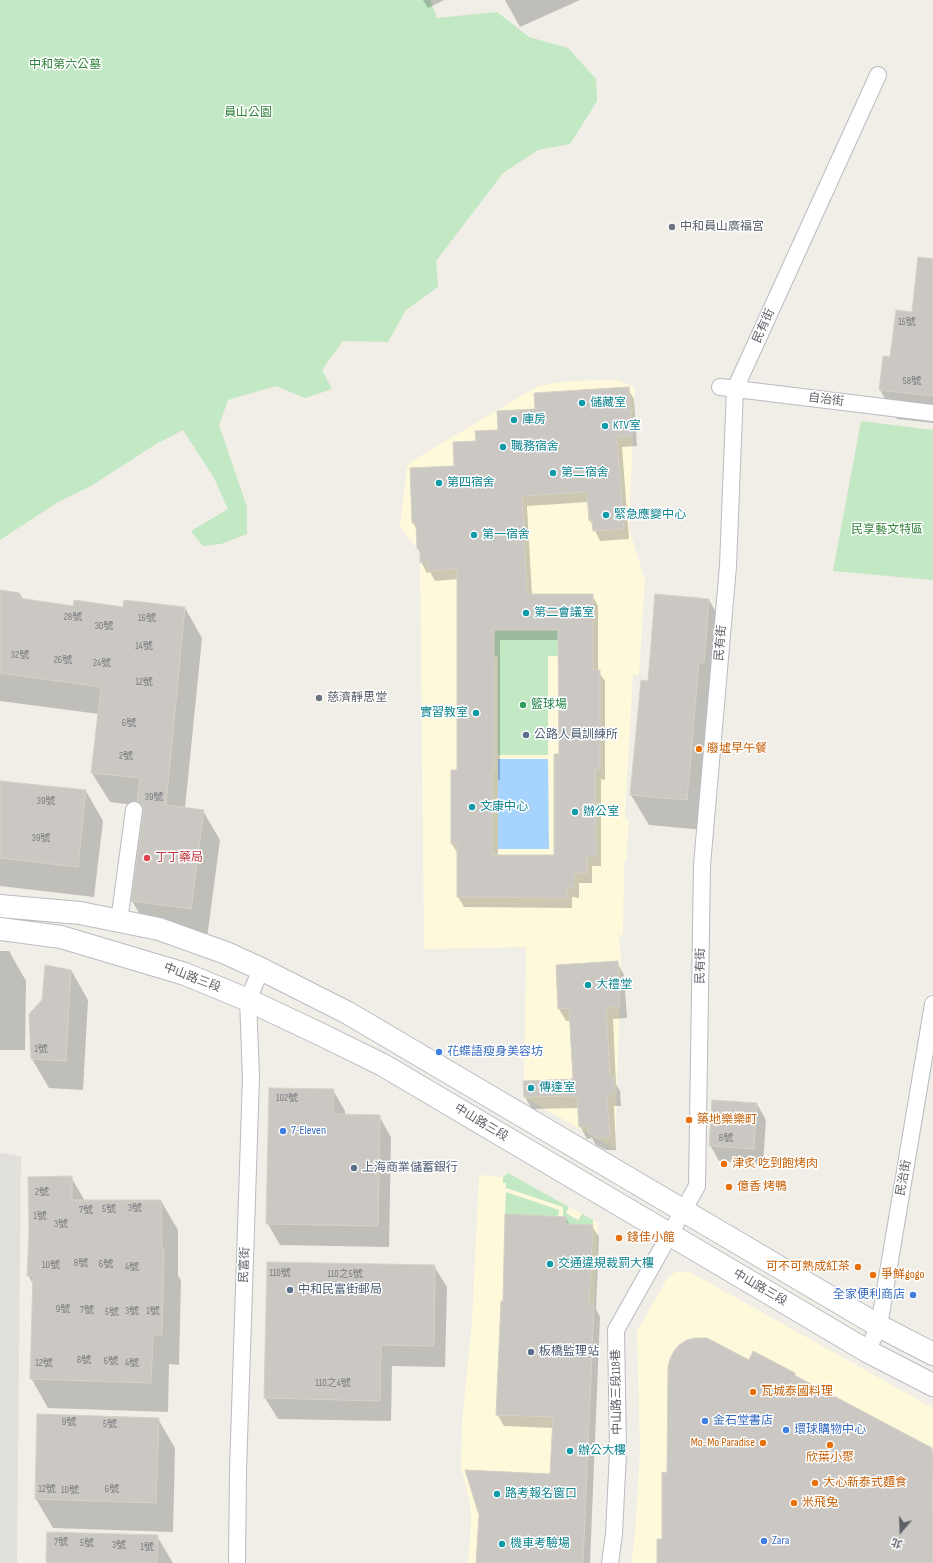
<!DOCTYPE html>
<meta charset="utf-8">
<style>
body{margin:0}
#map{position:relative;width:933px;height:1563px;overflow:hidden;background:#f0eee6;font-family:"Sofia Sans Condensed","Noto Sans TC",sans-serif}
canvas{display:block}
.north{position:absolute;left:881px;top:1511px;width:40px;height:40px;-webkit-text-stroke:3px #fff;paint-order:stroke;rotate:199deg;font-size:11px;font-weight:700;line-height:16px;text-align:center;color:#5d6167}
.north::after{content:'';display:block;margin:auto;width:14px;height:18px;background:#5d6167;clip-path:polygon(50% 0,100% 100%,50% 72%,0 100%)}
</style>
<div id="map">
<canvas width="933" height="1563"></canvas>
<div class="north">北</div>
</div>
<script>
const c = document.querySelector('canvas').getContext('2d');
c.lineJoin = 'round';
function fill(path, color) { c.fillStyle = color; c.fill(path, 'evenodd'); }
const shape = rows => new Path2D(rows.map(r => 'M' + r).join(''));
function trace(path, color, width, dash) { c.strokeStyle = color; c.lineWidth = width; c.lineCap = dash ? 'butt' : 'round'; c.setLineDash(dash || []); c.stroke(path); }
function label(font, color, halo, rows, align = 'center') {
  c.font = font + ' "Sofia Sans Condensed","Noto Sans TC",sans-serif'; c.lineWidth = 3; c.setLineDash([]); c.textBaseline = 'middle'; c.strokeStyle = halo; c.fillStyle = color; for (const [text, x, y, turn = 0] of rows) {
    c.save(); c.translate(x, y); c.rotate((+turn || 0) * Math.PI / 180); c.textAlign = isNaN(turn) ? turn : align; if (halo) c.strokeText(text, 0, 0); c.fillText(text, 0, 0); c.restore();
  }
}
fill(shape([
 [618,380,635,387,629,528,644,578,645,578,639,675,633,675,626,795,625,819,629,819,626,861,624,862,623,935,619,935,621,961,615,1149,529,1100,524,1096,526,947,424,949,420,552,400,527,406,474,407,466,412,461,538,386,567,381],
 [508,1173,598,1223,583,1563,468,1563,471,1522,470,1503,461,1467,462,1422,472,1322,479,1175,503,1177],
 [677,1271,690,1272,933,1408,933,1563,631,1563,635,1535,640,1452,637,1331,668,1277]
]), '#fff9dc');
fill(shape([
 [0,1153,21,1156,17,1563,0,1563]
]), '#e1e0da');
fill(shape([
 [0,0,430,0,437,18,497,12,529,37,568,48,596,79,597,101,570,144,538,150,503,173,436,261,438,287,406,310,388,342,343,341,322,370,332,389,305,398,276,386,228,400,219,425,247,507,247,534,221,544,203,546,191,531,228,509,214,478,183,430,156,444,91,486,58,502,0,540],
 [861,421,933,430,933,580,833,571],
 [494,630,558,630,559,656,548,656,548,755,498,755,498,656,494,656],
 [508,1173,569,1207,566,1213,578,1220,582,1214,593,1220,593,1225,566,1224,566,1217,563,1217,563,1207,506,1188,506,1183,503,1183,503,1177],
 [506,1192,559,1210,558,1217,505,1214]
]), '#c2e8c4');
fill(shape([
 [498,759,548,759,549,849,498,849]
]), '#a7d3ff');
fill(shape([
 [423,0,444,0,428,8],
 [505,0,580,0,520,27],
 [933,260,933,423,897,419,880,390,891,358,913,313],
 [628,389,634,399,637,446,622,447,629,539,600,541,590,520,589,502,527,506,532,595,592,595,598,606,598,671,605,681,605,780,601,779,601,866,592,866,592,883,579,883,579,898,572,897,572,908,464,907,458,897,458,854,452,844,452,771,458,771,458,579,435,581,430,572,427,573,421,562,417,530,413,523,411,469,456,467,477,442,536,410],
 [500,640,559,640,560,755,555,856,498,856,498,780,500,780],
 [0,591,20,594,23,599,74,607,185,608,202,638,185,808,203,811,220,840,207,938,150,931,132,901,144,812,141,806,110,802,92,773,99,714,0,701],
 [709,600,726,630,704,830,649,825,631,795,649,682],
 [0,782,86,791,103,821,94,897,0,886],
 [0,951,9,951,26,981,25,1050,0,1050],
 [617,962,624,975,627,1018,613,1019,616,1084,620,1091,621,1106,614,1106,616,1150,606,1150,596,1145,592,1138,587,1139,580,1126,579,1108,532,1109,525,1097,574,1080,570,1021,566,1021,559,1009],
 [71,970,88,1000,83,1090,49,1088,32,1059],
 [333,1090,345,1111,345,1115,379,1116,391,1137,389,1247,280,1245,268,1224],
 [757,1104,766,1120,763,1164,719,1161,710,1145],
 [71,1177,85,1201,161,1201,178,1230,178,1276,181,1280,179,1365,169,1364,168,1412,48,1408,31,1378,33,1284,28,1275],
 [566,1218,570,1225,592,1226,599,1237,596,1309,600,1317,590,1563,477,1563,551,1475,553,1428,504,1426,497,1414,504,1302],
 [434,1266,447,1287,445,1367,392,1366,391,1421,278,1419,265,1398],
 [749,1362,795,1374,796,1377,931,1449,933,1452,933,1563,658,1563,663,1540,668,1474],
 [158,1419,175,1448,173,1532,53,1528,36,1499],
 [48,1533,157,1536,173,1563,47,1563]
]), '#0003');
const building = shape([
 [918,257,933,259,933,396,879,390,883,356,890,357,896,310,912,312,918,257],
 [629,387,632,436,617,437,624,529,593,531,592,520,589,521,587,492,522,496,527,594,593,594,593,670,600,670,600,769,595,769,596,856,587,856,587,873,574,873,574,888,567,887,567,898,457,897,457,844,451,844,451,770,457,770,457,569,428,571,428,561,420,563,420,552,417,548,416,523,412,523,410,468,454,466,453,442,476,441,475,431,498,430,497,411,535,409,534,393,629,387],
 [494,630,558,630,559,754,554,754,554,855,492,855,492,770,495,770,494,630],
 [0,590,20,593,19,598,73,606,74,600,123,607,124,600,185,607,166,805,204,810,191,909,131,901,143,811,143,806,137,801,140,778,91,773,101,687,0,673,0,590],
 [655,594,709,599,704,663,699,662,687,800,630,795,641,680,648,681,655,594],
 [0,781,86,790,78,867,0,858,0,781],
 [618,961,620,1006,606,1007,610,1077,614,1077,614,1094,607,1094,610,1138,598,1138,588,1133,588,1126,579,1127,577,1096,524,1097,523,1081,573,1079,569,1008,558,1009,556,965,618,961],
 [45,965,71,970,66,1061,31,1059,29,1014,42,1000,45,965],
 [269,1088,334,1089,333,1114,380,1115,378,1226,266,1224,269,1088],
 [712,1100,757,1103,754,1149,709,1146,712,1100],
 [72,1176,72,1200,161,1200,162,1249,164,1249,162,1335,153,1335,151,1383,30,1379,33,1276,27,1276,29,1232,28,1177,72,1176],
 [505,1214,566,1217,566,1224,593,1225,589,1305,594,1305,583,1563,476,1563,479,1515,465,1470,550,1474,553,1417,496,1415,501,1301,503,1301,505,1214],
 [267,1262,435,1265,434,1346,381,1345,380,1401,264,1398,267,1262],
 [695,1338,707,1338,749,1360,753,1351,795,1373,794,1375,932,1448,933,1563,657,1563,657,1539,662,1539,662,1472,667,1473,668,1367,670,1359,674,1351,679,1345,687,1340,695,1338],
 [37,1414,159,1418,156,1503,35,1499,37,1414],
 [47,1532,158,1535,157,1563,46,1562,47,1532]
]);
fill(building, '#cbc8c3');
trace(building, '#d5d1c4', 1);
const street = shape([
 [720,387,933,413],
 [119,921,134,810],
 [867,1351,879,1326,933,1004],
 [237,1563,238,1470,251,1077,248,1000,261,969],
 [610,1563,614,1534,618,1452,616,1330,697,1186,702,865,728,566,735,389,878,75]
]);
const secondary = shape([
 [0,906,80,913,159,929,226,953,261,969,348,1013,879,1326,933,1354],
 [0,929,61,937,185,974,248,1000,322,1035,383,1065,867,1351,933,1385]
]);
trace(street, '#b8bbc0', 18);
trace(secondary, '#b9bcc2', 24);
trace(street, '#fff', 16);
trace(secondary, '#fff', 22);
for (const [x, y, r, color] of [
 [672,227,4,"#6b7280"],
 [582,403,4,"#0f9aa8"],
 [514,420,4,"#0f9aa8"],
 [605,426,4,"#0f9aa8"],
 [503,447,4,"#0f9aa8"],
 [553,473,4,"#0f9aa8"],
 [439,483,4,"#0f9aa8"],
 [606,515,4,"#0f9aa8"],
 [474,535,4,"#0f9aa8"],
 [526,613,4,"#0f9aa8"],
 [319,698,4,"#6b7280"],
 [523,705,4,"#2e9e5b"],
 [476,713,4,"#0f9aa8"],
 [526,735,4,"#5c6f8a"],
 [699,749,4,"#e8710a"],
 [472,807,4,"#0f9aa8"],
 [575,812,4,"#0f9aa8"],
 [147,858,4,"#e0444e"],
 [588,985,4,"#0f9aa8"],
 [439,1052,4,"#3f7fe0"],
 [531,1088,4,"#0f9aa8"],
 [689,1120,4,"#e8710a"],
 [283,1131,4,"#3f7fe0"],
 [724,1164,4,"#e8710a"],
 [354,1168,4,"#5c6f8a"],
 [729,1187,4,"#e8710a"],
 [619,1238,4,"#e8710a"],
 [550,1264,4,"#0f9aa8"],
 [858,1267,4,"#e8710a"],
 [873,1275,4,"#e8710a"],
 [290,1290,4,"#5c6f8a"],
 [913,1295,4,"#3f7fe0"],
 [531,1352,4,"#5c6f8a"],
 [753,1392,4,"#e8710a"],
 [705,1421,4,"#3f7fe0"],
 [786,1430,4,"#3f7fe0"],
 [763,1443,4,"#e8710a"],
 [830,1445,4,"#e8710a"],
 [570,1451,4,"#0f9aa8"],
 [815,1483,4,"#e8710a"],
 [497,1494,4,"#0f9aa8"],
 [794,1503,4,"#e8710a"],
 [764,1541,4,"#3f7fe0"],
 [502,1544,4,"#0f9aa8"]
]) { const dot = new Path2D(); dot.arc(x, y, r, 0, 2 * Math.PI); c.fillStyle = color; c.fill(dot); trace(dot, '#fff', 1.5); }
label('10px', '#787b7e', null, [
 ["15號",907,322],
 ["58號",912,381],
 ["28號",73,617],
 ["16號",147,618],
 ["30號",104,626],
 ["14號",144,646],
 ["32號",20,655],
 ["26號",63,660],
 ["24號",102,663],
 ["12號",144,682],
 ["6號",129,723],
 ["2號",126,756],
 ["39號",154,797],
 ["39號",46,801],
 ["39號",41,838],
 ["1號",41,1049],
 ["102號",287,1098],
 ["8號",726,1138],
 ["2號",42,1192],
 ["3號",135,1208],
 ["5號",109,1209],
 ["7號",86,1210],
 ["1號",40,1216],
 ["3號",61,1224],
 ["8號",81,1263],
 ["6號",106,1264],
 ["10號",51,1265],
 ["4號",132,1267],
 ["110號",280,1273],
 ["110之5號",345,1274],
 ["9號",63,1309],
 ["7號",87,1310],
 ["3號",132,1311],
 ["1號",153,1311],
 ["5號",112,1312],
 ["8號",84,1360],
 ["6號",111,1361],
 ["12號",44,1363],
 ["4號",132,1363],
 ["110之4號",333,1383],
 ["9號",69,1422],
 ["5號",110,1424],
 ["12號",47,1489],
 ["6號",112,1489],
 ["10號",70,1490],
 ["7號",61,1542],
 ["5號",87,1543],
 ["3號",119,1545],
 ["1號",147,1547]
]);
label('12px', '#31823a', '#fff', [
 ["中和第六公墓",65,65],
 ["員山公園",248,113],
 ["民享藝文特區",887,530]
]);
label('12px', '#5b616d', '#fff', [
 ["中和員山廣福宮",680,227],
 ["慈濟靜思堂",327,698]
], 'left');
label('12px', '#5d6167', '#fff', [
 ["民有街",764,326,-66],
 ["自治街",826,400,7],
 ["民有街",721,643,-85],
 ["民有街",701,966,-89],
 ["中山路三段",192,978,21],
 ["中山路三段",481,1123,31],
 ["民治街",904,1178,-80],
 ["民富街",245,1265,-88],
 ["中山路三段",760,1288,30],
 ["中山路三段118巷",617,1392,-91]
]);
label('12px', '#0d838f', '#fff', [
 ["儲藏室",590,403],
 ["庫房",522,420],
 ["KTV室",613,426],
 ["職務宿舍",511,447],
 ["第二宿舍",561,473],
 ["第四宿舍",447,483],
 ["緊急應變中心",614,515],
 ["第一宿舍",482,535],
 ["第二會議室",534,613],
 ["實習教室",468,713,"right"],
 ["文康中心",480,807],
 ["辦公室",583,812],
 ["大禮堂",596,985],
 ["傳達室",539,1088],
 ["交通違規裁罰大樓",558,1264],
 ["辦公大樓",578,1451],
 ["路考報名窗口",505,1494],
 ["機車考驗場",510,1544]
], 'left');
label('12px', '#27864d', '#fff', [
 ["籃球場",531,705]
], 'left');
label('12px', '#4e5e75', '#fff', [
 ["公路人員訓練所",534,735],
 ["上海商業儲蓄銀行",362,1168],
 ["中和民富街郵局",298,1290],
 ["板橋監理站",539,1352]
], 'left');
label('12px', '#c56008', '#fff', [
 ["廢墟早午餐",707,749],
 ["築地樂樂町",697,1120],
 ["津炙 吃到飽烤肉",732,1164],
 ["億香 烤鴨",737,1187],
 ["錢佳小館",627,1238],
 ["可不可熟成紅茶",850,1267,"right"],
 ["爭鮮gogo",881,1275],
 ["瓦城泰國料理",761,1392],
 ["Mo-Mo Paradise",755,1443,"right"],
 ["欣葉小聚",830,1458,"center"],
 ["大心新泰式麵食",823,1483],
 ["米飛兔",802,1503]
], 'left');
label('12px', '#be3a42', '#fff', [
 ["丁丁藥局",155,858]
], 'left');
label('12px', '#366cbe', '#fff', [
 ["花蝶語瘦身美容坊",447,1052],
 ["7-Eleven",291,1131],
 ["全家便利商店",905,1295,"right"],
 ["金石堂書店",713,1421],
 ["環球購物中心",794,1430],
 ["Zara",772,1541]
], 'left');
</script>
